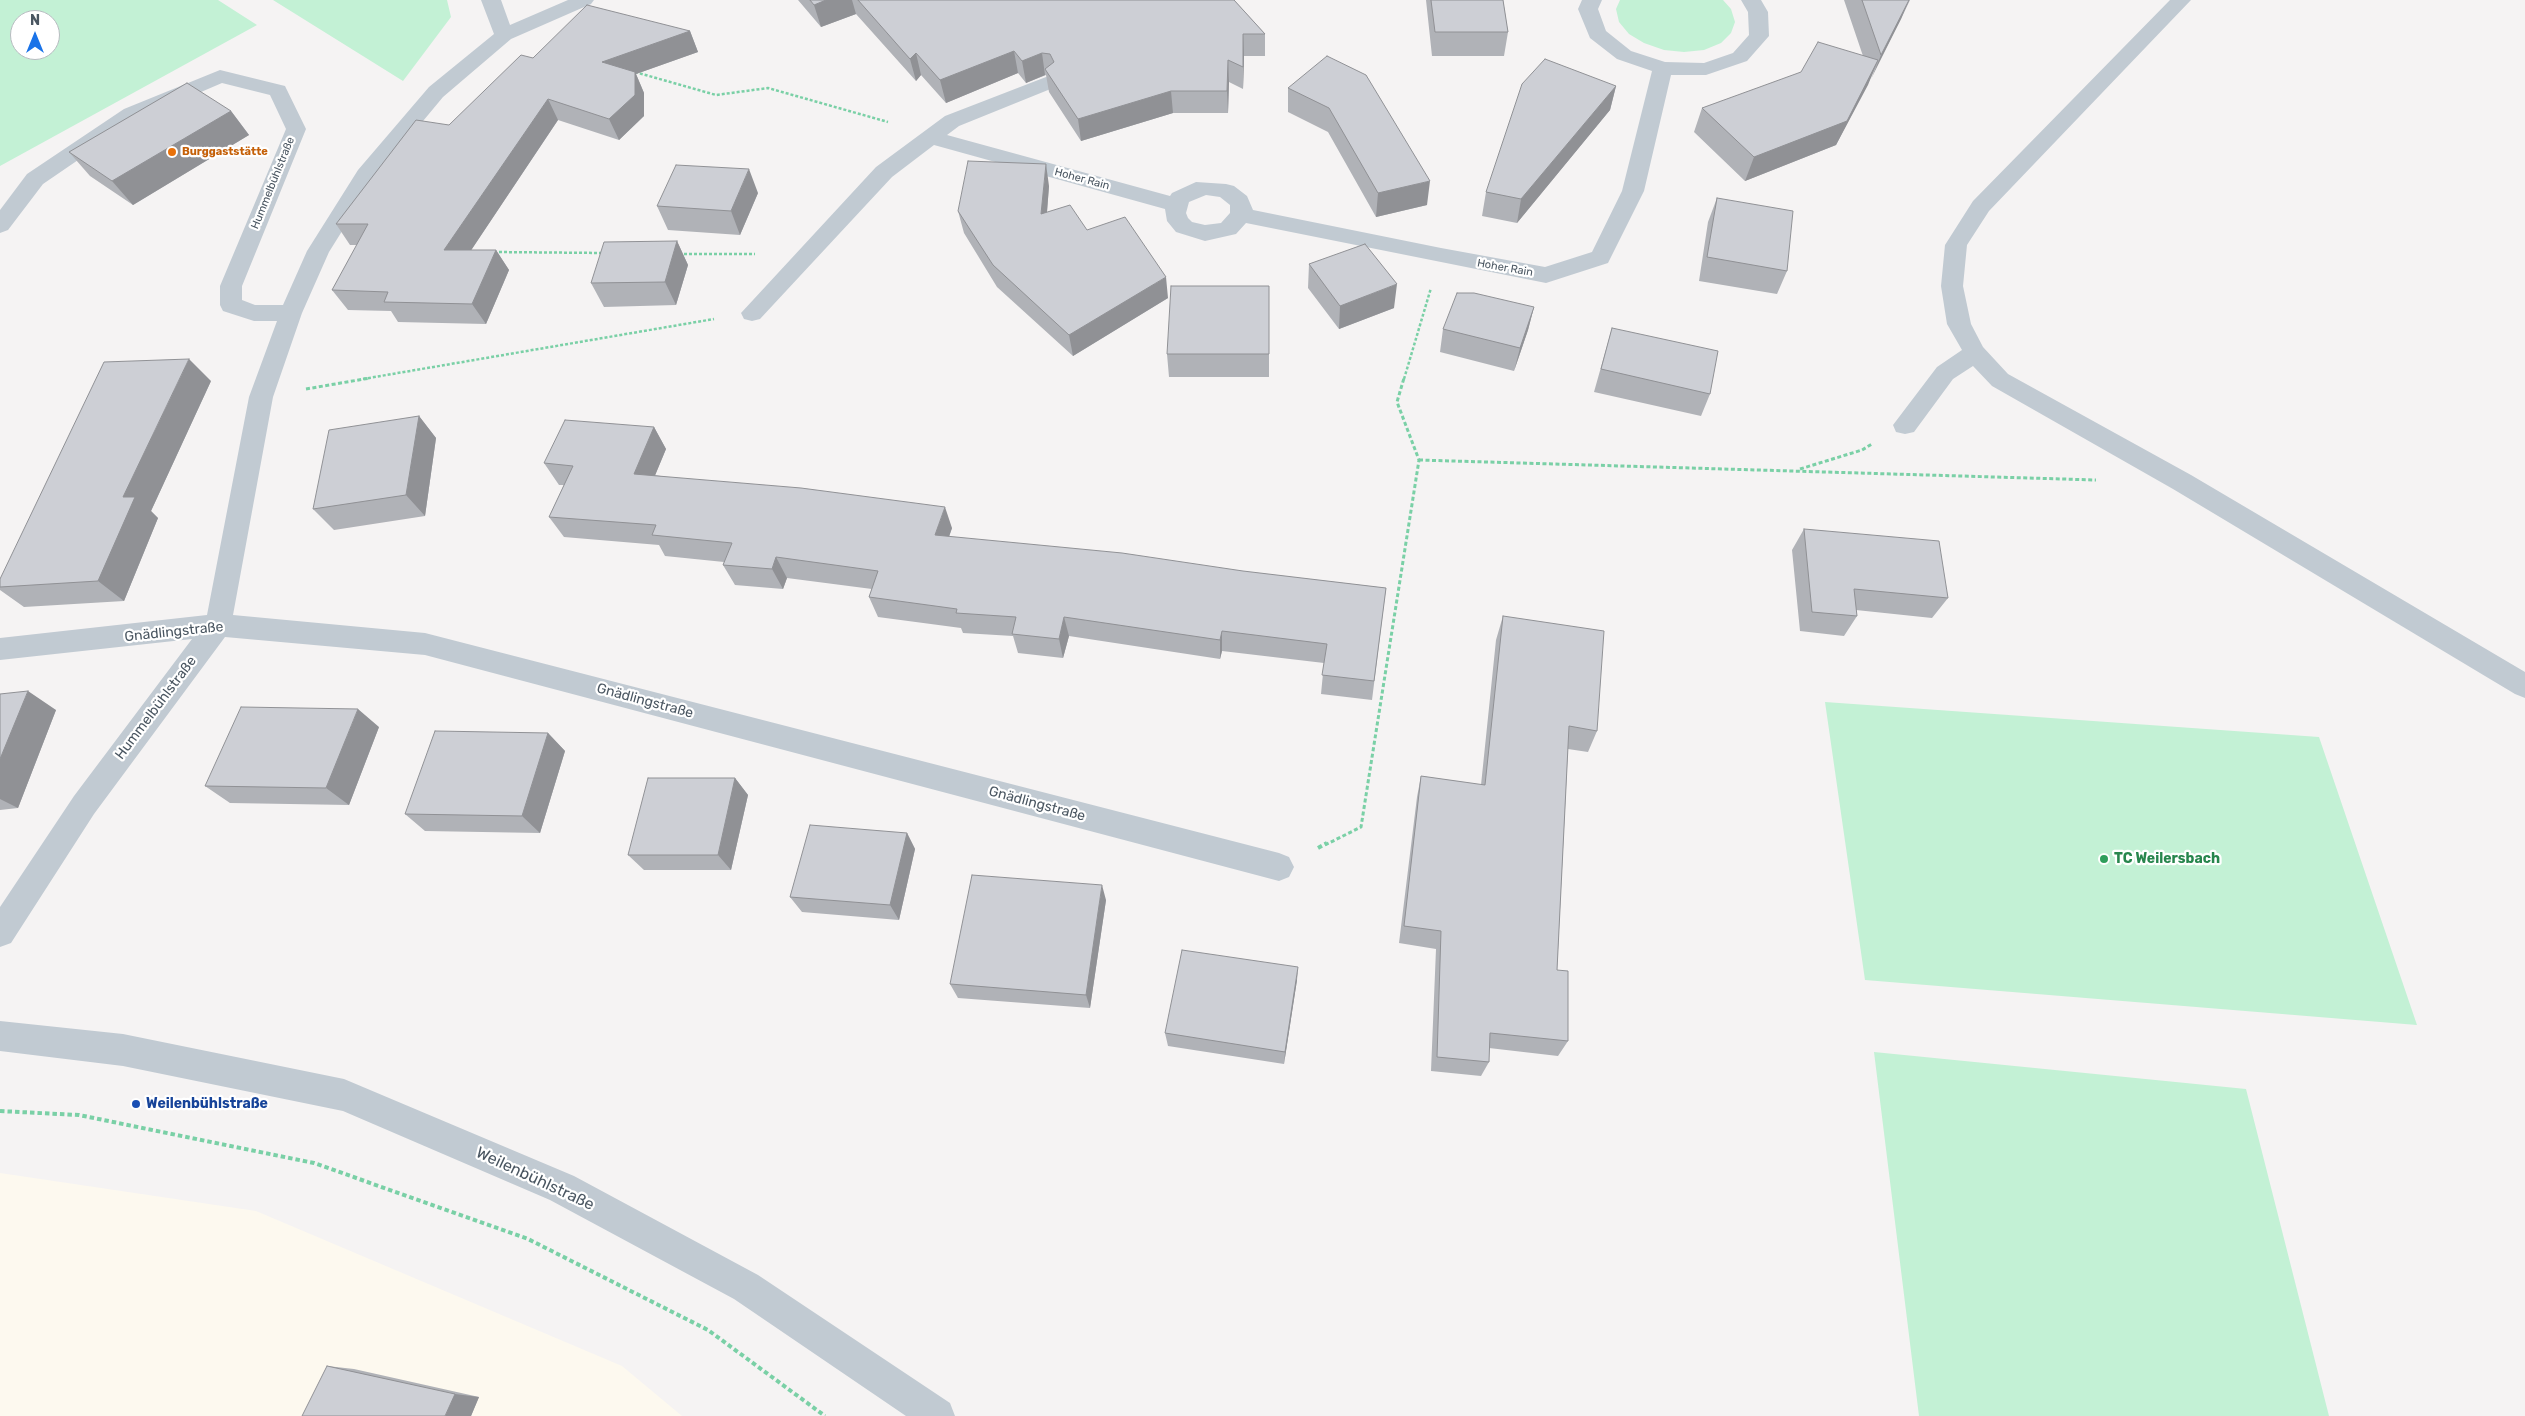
<!DOCTYPE html>
<meta charset="utf-8">
<style>
body{margin:0}
#map{position:relative;width:2525px;height:1416px;overflow:hidden;background:#f5f3f3;font-family:Rubik,sans-serif}
canvas{display:block}
.north{position:absolute;left:10px;top:10px;width:50px;height:50px;box-sizing:border-box;background:#fff;border:1px solid #b7bbc0;border-radius:50%;rotate:0deg;font-size:14px;font-weight:700;line-height:20px;text-align:center;color:#4a5661}
.north::after{content:'';display:block;margin:auto;width:18px;height:22px;background:#1a73e8;clip-path:polygon(50% 0,100% 100%,50% 72%,0 100%)}
</style>
<div id="map">
<canvas width="2525" height="1416"></canvas>
<div class="north">N</div>
</div>
<script>
const c = document.querySelector('canvas').getContext('2d');
c.lineJoin = 'round';
function fill(path, color) { c.fillStyle = color; c.fill(path, 'evenodd'); }
const shape = rows => new Path2D(rows.map(r => 'M' + r).join(''));
function trace(path, color, width, dash) { c.strokeStyle = color; c.lineWidth = width; c.lineCap = dash ? 'butt' : 'round'; c.setLineDash(dash || []); c.stroke(path); }
function label(font, color, halo, rows, align = 'center') {
  c.font = font + ' Rubik,sans-serif'; c.lineWidth = 4.5; c.setLineDash([]); c.textBaseline = 'middle'; c.strokeStyle = halo; c.fillStyle = color; for (const [text, x, y, turn = 0] of rows) {
    c.save(); c.translate(x, y); c.rotate((+turn || 0) * Math.PI / 180); c.textAlign = isNaN(turn) ? turn : align; if (halo) c.strokeText(text, 0, 0); c.fillText(text, 0, 0); c.restore();
  }
}
fill(shape([
 [0,1173,256,1211,622,1366,682,1416,0,1416]
]), '#fdf9ef');
fill(shape([
 [0,0,218,0,257,25,0,166],
 [20,20,50,20,50,50,20,50],
 [273,0,447,0,451,17,403,81],
 [1620,0,1723,0,1731,9,1735,22,1731,33,1721,43,1704,50,1684,52,1664,50,1644,43,1629,34,1619,22,1616,9],
 [1825,702,2319,737,2417,1025,1865,980],
 [1874,1052,2246,1089,2329,1416,1919,1416]
]), '#c3f1d5');
trace(shape([
 [635,72,716,95,768,88,888,122],
 [494,252,605,253],
 [679,254,755,254],
 [363,379,714,319],
 [1404,379,1431,288]
]), '#7ad0a6', 2.5, [3, 2]);
trace(shape([
 [306,389,370,378],
 [1419,460,2096,480],
 [1800,469,1862,450,1872,444],
 [1325,845,1361,827,1419,460,1397,402,1404,378]
]), '#7ad0a6', 3, [4, 2.5]);
trace(shape([
 [1318,848,1327,843],
 [0,1111,79,1115,314,1163,528,1239,708,1330,825,1416]
]), '#7ad0a6', 4, [4.5, 3]);
fill(shape([
 [481,0,501,0,510,25,568,0,594,0,591,4,511,39,443,97,374,180,329,252,302,313,273,397,233,615,425,633,1279,853,1289,857,1294,867,1289,877,1279,881,425,655,225,637,94,814,11,943,0,947,0,907,74,796,192,639,0,660,0,638,207,615,249,397,277,321,254,321,223,311,220,305,220,286,286,129,270,95,222,83,138,119,43,184,8,230,0,233,0,210,27,174,124,109,220,70,285,86,306,129,242,286,242,300,255,305,283,305,307,251,358,170,429,87,494,34,481,0],
 [1582,0,1602,0,1598,9,1606,31,1631,51,1665,62,1704,63,1733,53,1749,35,1748,12,1741,0,1761,0,1768,12,1769,36,1747,61,1706,75,1671,75,1644,191,1608,263,1546,283,1246,223,1236,234,1205,241,1176,232,1167,221,1165,209,934,145,892,177,760,319,752,321,744,319,741,313,876,167,945,116,1046,77,1053,78,1056,83,1053,88,959,126,947,135,1170,196,1172,193,1196,182,1226,184,1234,186,1247,196,1253,210,1441,248,1545,267,1592,252,1622,191,1652,71,1617,59,1590,38,1578,9,1582,0],
 [1206,195,1220,197,1230,205,1230,213,1221,223,1205,225,1192,222,1188,218,1186,213,1189,202,1206,195],
 [2170,0,2191,0,1989,211,1967,245,1963,286,1971,324,1983,347,2008,374,2191,475,2525,672,2525,698,2515,694,2173,489,1992,386,1973,366,1953,379,1914,432,1905,434,1896,432,1893,425,1937,367,1962,350,1947,324,1941,286,1945,245,1973,201,2170,0],
 [0,1021,123,1034,344,1079,574,1176,758,1275,950,1403,955,1416,906,1416,734,1299,550,1200,343,1111,123,1066,0,1051,0,1021]
]), '#c1cad2');
fill(shape([
 [798,0,1234,0,1265,34,1265,56,1244,56,1243,89,1229,82,1228,113,1173,113,1081,141,1049,92,1046,75,1026,83,1018,73,946,103,921,75,916,81,856,14,821,27],
 [1426,0,1503,0,1508,32,1504,56,1432,56],
 [1844,0,1910,0,1901,19,1836,145,1745,181,1694,132,1702,108,1863,56],
 [690,31,698,52,636,74,644,93,644,116,619,140,558,120,471,250,496,250,509,270,486,324,398,322,391,311,348,310,332,290,357,245,350,245,336,224,449,125,533,58],
 [1366,75,1427,205,1376,217,1328,132,1288,112,1288,88],
 [1616,86,1610,110,1517,223,1482,216,1486,192],
 [231,111,249,135,133,205,90,176,69,152],
 [1049,186,1047,213,1087,230,1168,298,1073,356,997,287,964,233,958,211],
 [758,193,740,235,668,230,657,206],
 [1717,198,1787,271,1777,294,1699,281,1708,222],
 [677,241,688,265,676,305,604,307,591,283],
 [1309,264,1394,308,1339,329,1308,288],
 [1269,286,1269,377,1169,377,1167,354],
 [1534,307,1528,330,1514,371,1440,352,1443,329],
 [1612,328,1710,394,1701,416,1594,392],
 [211,381,151,511,158,518,124,601,24,607,0,590,0,579],
 [419,416,436,438,425,516,334,530,313,509],
 [654,427,666,449,655,475,952,528,949,537,1386,588,1372,700,1321,694,1324,663,1222,651,1220,659,1069,636,1063,658,1018,653,1013,636,963,633,961,628,878,617,869,597,872,589,787,578,783,589,735,585,723,565,724,562,665,556,659,545,564,537,549,517,564,485,559,485,544,463],
 [1804,529,1948,598,1932,618,1856,610,1857,616,1844,636,1800,631,1792,550],
 [1503,616,1597,731,1588,752,1568,749,1557,970,1568,1041,1558,1056,1489,1048,1489,1062,1481,1076,1431,1071,1436,949,1399,943,1417,797,1421,776,1481,785,1496,640],
 [0,694,56,710,18,808,0,810],
 [379,727,349,805,230,803,205,786],
 [548,733,565,751,540,833,425,831,405,814],
 [735,778,748,795,731,870,644,870,628,855],
 [907,833,915,849,899,920,802,912,790,897],
 [1106,900,1090,1008,958,998,950,984],
 [1297,980,1284,1064,1168,1046,1165,1033],
 [327,1366,354,1369,479,1397,471,1416]
]), '#b0b2b7');
fill(shape([
 [826,0,852,0,856,14,821,27,814,5],
 [1909,0,1901,19,1871,79,1881,55],
 [690,31,698,52,636,74,644,93,644,116,619,140,609,119,602,62],
 [1243,34,1244,56,1243,89],
 [1014,51,1018,73,946,103,940,80],
 [916,53,921,75,916,81,910,59],
 [1042,53,1045,75,1026,83,1022,61],
 [1228,60,1229,82,1228,113,1227,91],
 [1878,60,1868,85,1836,145,1745,181,1754,157],
 [1616,86,1610,110,1517,223,1521,199],
 [1171,91,1173,113,1081,141,1078,119],
 [548,99,558,120,458,270,444,250],
 [231,111,249,135,133,205,112,181],
 [1046,164,1049,186,1045,236,1041,214],
 [749,169,758,193,740,235,731,211],
 [1430,181,1427,205,1376,217,1378,193],
 [677,241,688,265,676,305,665,282],
 [496,250,509,270,486,324,472,304],
 [1166,277,1168,298,1073,356,1069,335],
 [1397,284,1394,308,1339,329,1340,306],
 [1534,307,1528,330,1514,371,1520,348],
 [189,359,211,381,151,511,158,518,124,601,98,581,123,497],
 [419,416,436,438,425,516,406,495],
 [654,427,666,449,647,495,634,474],
 [945,507,952,528,942,556,935,535],
 [776,557,787,578,783,589,772,569],
 [1064,617,1069,636,1063,658,1059,639],
 [1222,631,1222,651,1220,659,1220,640],
 [28,691,56,710,18,808,0,799,0,759],
 [358,709,379,727,349,805,326,788],
 [548,733,565,751,540,833,522,816],
 [735,778,748,795,731,870,718,855],
 [907,833,915,849,899,920,890,905],
 [1102,885,1106,900,1090,1008,1086,995],
 [1298,967,1297,980,1284,1064,1285,1052],
 [455,1394,479,1397,471,1416,445,1416]
]), '#909195');
const building = shape([
 [810,0,826,0,814,5,810,0],
 [858,0,1234,0,1265,34,1243,34,1243,67,1228,60,1227,91,1171,91,1078,119,1045,69,1054,62,1050,54,1042,53,1022,61,1014,51,940,80,916,53,910,59,858,0],
 [1431,0,1503,0,1508,32,1435,32,1431,0],
 [1862,0,1909,0,1881,55,1862,0],
 [587,5,690,31,602,62,635,72,635,95,609,119,548,99,444,250,496,250,472,304,384,302,388,292,332,290,368,224,336,224,416,120,449,125,521,55,533,58,587,5],
 [1818,42,1878,60,1847,121,1754,157,1702,108,1801,72,1818,42],
 [1327,56,1366,75,1430,181,1378,193,1329,108,1288,88,1327,56],
 [1545,59,1616,86,1521,199,1486,192,1522,84,1545,59],
 [187,83,231,111,112,181,69,152,187,83],
 [968,161,1046,164,1041,214,1070,205,1087,230,1125,217,1166,277,1069,335,993,265,958,211,968,161],
 [676,165,749,169,731,211,657,206,676,165],
 [1717,198,1793,211,1787,271,1707,257,1717,198],
 [677,241,665,282,591,283,604,242,677,241],
 [1365,244,1397,284,1340,306,1309,264,1365,244],
 [1171,286,1269,286,1269,354,1167,354,1171,286],
 [1457,293,1474,293,1534,307,1520,348,1443,329,1457,293],
 [1612,328,1718,351,1710,394,1601,369,1612,328],
 [189,359,123,497,135,497,98,581,0,587,0,579,104,362,189,359],
 [419,416,406,495,313,509,329,430,419,416],
 [565,420,654,427,634,474,801,488,945,507,935,535,1122,553,1243,571,1386,588,1374,681,1322,675,1327,644,1222,631,1220,640,1064,617,1059,639,1012,634,1016,617,956,613,957,609,869,597,878,571,776,557,772,569,723,565,732,543,652,535,656,525,549,517,573,466,544,463,565,420],
 [1804,529,1939,541,1948,598,1854,589,1857,616,1812,612,1804,529],
 [1503,616,1604,631,1597,731,1569,726,1557,970,1568,971,1568,1041,1490,1033,1489,1062,1437,1057,1441,931,1404,926,1421,776,1485,785,1503,616],
 [28,691,0,759,0,694,28,691],
 [241,707,358,709,326,788,205,786,241,707],
 [435,731,548,733,522,816,405,814,435,731],
 [648,778,735,778,718,855,628,855,648,778],
 [810,825,907,833,890,905,790,897,810,825],
 [972,875,1102,885,1086,995,950,984,972,875],
 [1182,950,1298,967,1285,1052,1165,1033,1182,950],
 [327,1366,455,1394,445,1416,302,1416,327,1366]
]);
fill(building, '#cdcfd5');
trace(building, '#909195', 1);
for (const [x, y, r, color] of [
 [172,152,5,"#e8710a"],
 [2104,859,5,"#2e9e5b"],
 [136,1104,5,"#1a4fb4"]
]) { const dot = new Path2D(); dot.arc(x, y, r, 0, 2 * Math.PI); c.fillStyle = color; c.fill(dot); trace(dot, '#fff', 2); }
label('bold 11px', '#c56008', '#fff', [
 ["Burggaststätte",182,152]
], 'left');
label('11px', '#4a5661', '#fff', [
 ["Hoher Rain",1082,179,15],
 ["Hummelbühlstraße",273,183,-68],
 ["Hoher Rain",1505,268,10]
]);
label('14px', '#4a5661', '#fff', [
 ["Gnädlingstraße",174,632,-6],
 ["Gnädlingstraße",645,701,15],
 ["Hummelbühlstraße",156,708,-53],
 ["Gnädlingstraße",1037,804,15]
]);
label('bold 14px', '#27864d', '#fff', [
 ["TC Weilersbach",2114,859]
], 'left');
label('bold 14px', '#164399', '#fff', [
 ["Weilenbühlstraße",146,1104]
], 'left');
label('16px', '#4a5661', '#fff', [
 ["Weilenbühlstraße",535,1179,25]
]);
</script>
